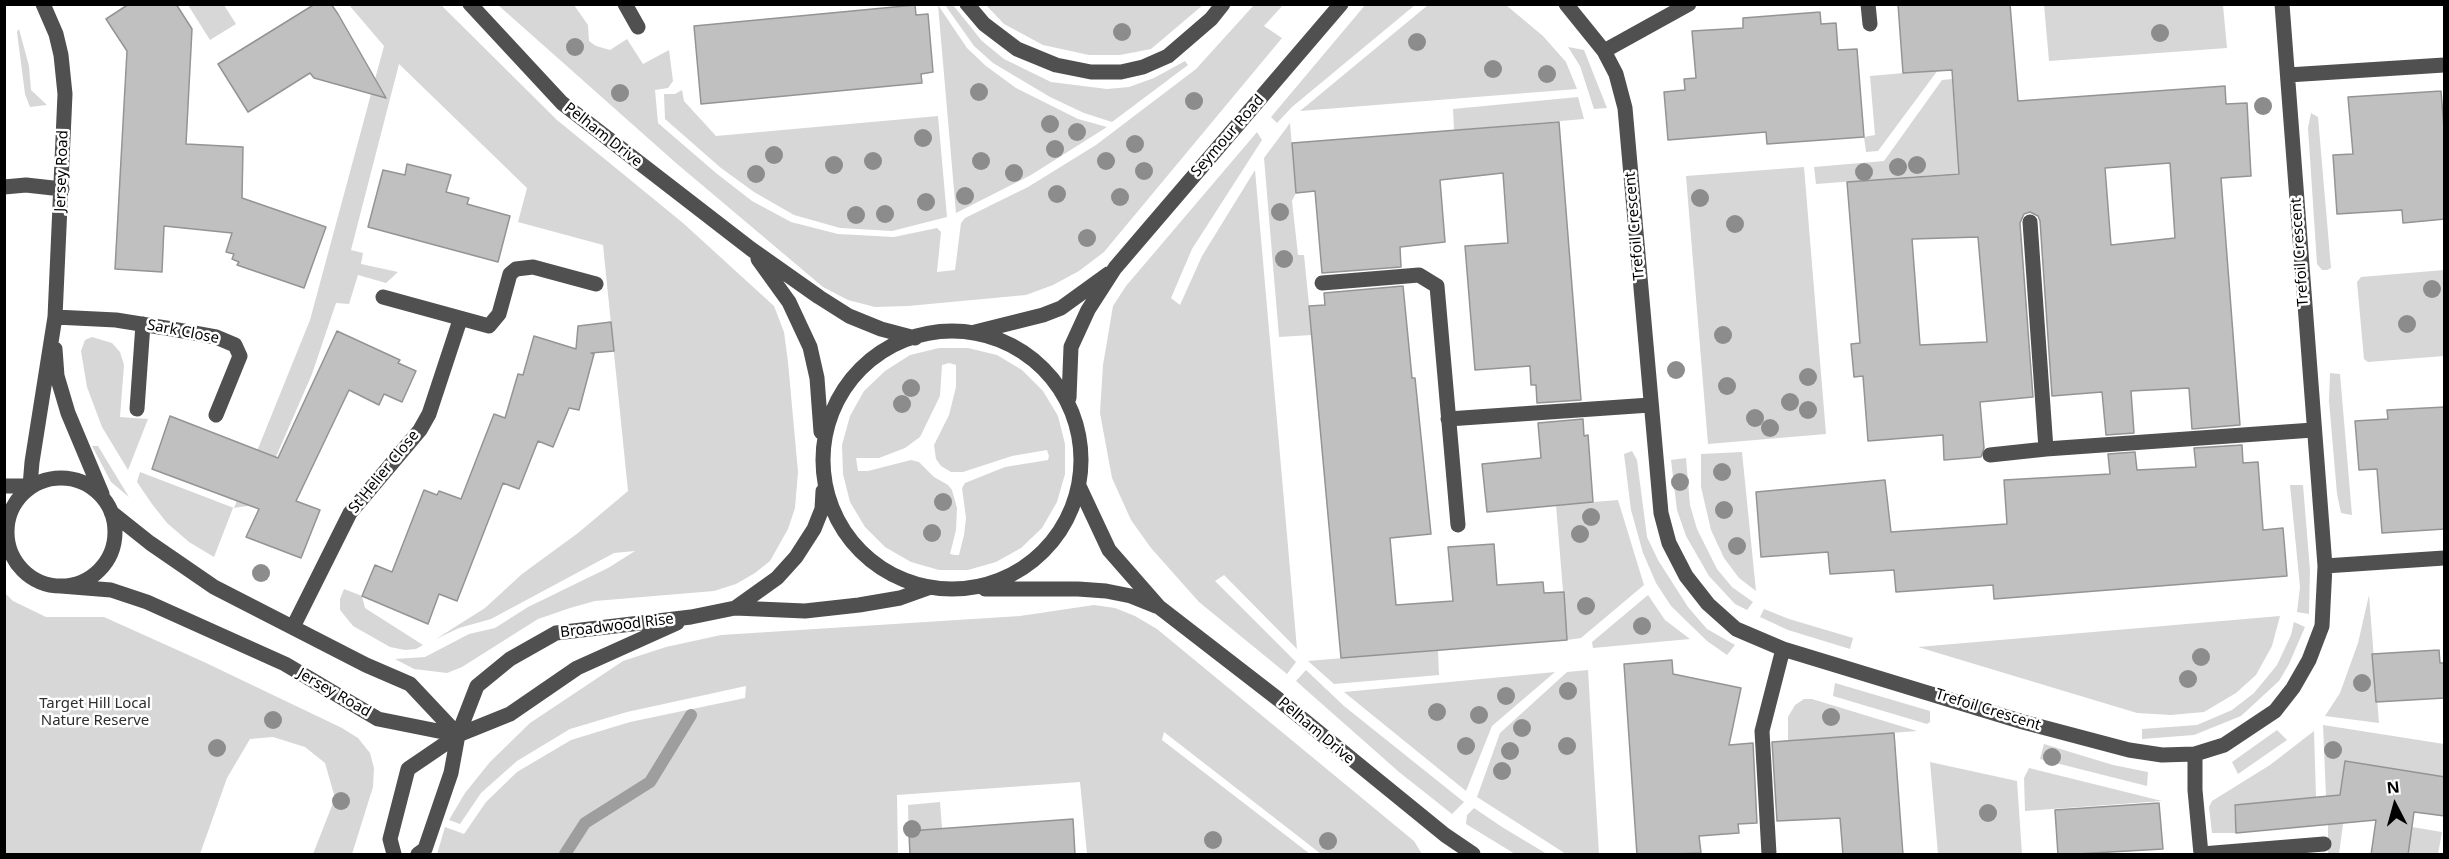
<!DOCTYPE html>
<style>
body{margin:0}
#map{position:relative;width:2449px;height:859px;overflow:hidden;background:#fff;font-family:"Noto Sans",sans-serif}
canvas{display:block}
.frame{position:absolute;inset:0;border:6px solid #000;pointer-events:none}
.north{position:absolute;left:2365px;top:775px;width:60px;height:60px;-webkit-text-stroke:4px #fff;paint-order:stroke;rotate:354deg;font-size:16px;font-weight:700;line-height:24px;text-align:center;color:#000}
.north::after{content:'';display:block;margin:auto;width:21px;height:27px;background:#000;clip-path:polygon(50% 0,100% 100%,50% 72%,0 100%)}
</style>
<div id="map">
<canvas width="2449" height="859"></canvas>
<div class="frame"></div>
<div class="north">N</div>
</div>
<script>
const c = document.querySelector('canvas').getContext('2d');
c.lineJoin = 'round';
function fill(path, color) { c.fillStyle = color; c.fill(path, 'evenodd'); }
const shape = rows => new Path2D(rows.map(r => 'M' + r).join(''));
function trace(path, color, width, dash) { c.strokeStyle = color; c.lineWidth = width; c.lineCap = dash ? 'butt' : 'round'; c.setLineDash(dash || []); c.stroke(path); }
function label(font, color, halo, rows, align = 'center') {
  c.font = font + ' "Noto Sans",sans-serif'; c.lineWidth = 5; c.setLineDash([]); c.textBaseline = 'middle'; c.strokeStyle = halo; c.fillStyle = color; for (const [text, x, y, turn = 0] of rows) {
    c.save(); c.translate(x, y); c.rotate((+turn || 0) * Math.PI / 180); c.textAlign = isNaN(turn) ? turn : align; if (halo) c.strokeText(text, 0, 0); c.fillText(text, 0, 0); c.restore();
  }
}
fill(shape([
 [1366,4,1415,5,1292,107,1277,123,1271,117],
 [188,5,224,5,236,24,210,40],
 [349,5,441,5,557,120,683,223,774,306,784,332,788,362,798,472,795,508,788,529,770,561,755,573,736,584,714,591,595,601,570,608,538,619,462,667,447,673,414,669,395,659,425,657,469,634,495,628,528,607,608,568,635,551,614,553,491,619,459,628,436,639,485,608,522,574,578,533,628,491,603,245,518,222,527,188,399,64,351,250,363,253,361,264,398,272,386,283,358,275,349,304,336,303,312,374,255,505,233,508,214,557,189,542,167,523,152,504,137,482,140,472,234,508,310,320,384,46],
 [498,5,574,5,588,25,589,41,596,46,610,50,627,39,643,64,669,50,673,81,668,88,655,90,658,123,716,173,752,201,791,222,838,234,894,237,937,228,941,232,937,272,955,270,961,223,965,218,1028,187,1096,145,1196,69,1254,5,1283,5,1264,26,1282,38,1104,252,1079,271,1053,285,1026,295,908,306,875,307,848,300,823,287,676,163],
 [938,5,967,48,986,66,1016,88,1078,119,1107,127,1031,175,956,213],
 [945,5,953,5,982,41,1004,59,1051,82,1107,89,1129,87,1154,78,1185,61,1188,65,1112,122,1084,113,1050,97,993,63,974,46],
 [986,5,1203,5,1151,49,1120,55,1089,55,1043,45,1004,24],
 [1428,5,1506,5,1543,36,1566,62,1577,89,1300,111],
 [2044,5,2223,5,2227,48,2049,61],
 [19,29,29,66,31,90,47,105,30,107,25,94,17,32],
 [1568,47,1584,50,1607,108,1594,109,1580,66],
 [1938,70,1878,151,1866,152,1864,137,1875,135,1870,76],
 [1952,79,1959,173,1816,184,1814,167,1884,161,1942,80],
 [682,90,684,101,716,136,938,116,947,217,892,231,840,228,794,215,754,192,721,168,665,119,664,94,675,94],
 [1578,97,1584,119,1454,130,1453,109],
 [2311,113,2318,117,2331,268,2327,270,2322,270,2317,264,2308,128],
 [1290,123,1296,193,1292,201,1298,255,1304,255,1312,335,1279,337,1264,158],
 [1257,132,1262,140,1192,249,1171,298,1180,305,1202,256,1255,170,1297,649,1224,575,1215,581,1296,662,1287,674,1199,602,1151,548,1131,520,1112,478,1100,413,1103,365,1113,306,1126,286],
 [1804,167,1826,434,1708,444,1686,176],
 [2444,270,2444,356,2368,362,2364,359,2357,282,2361,277],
 [92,337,112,343,120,352,124,365,120,417,148,419,128,470,102,427,87,387,81,351,85,340],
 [939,348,968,348,997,355,1022,370,1043,391,1058,416,1065,444,1065,474,1057,502,1042,528,1021,548,996,562,968,570,939,570,911,562,885,547,865,527,850,502,843,474,842,445,850,416,864,391,885,371,910,355],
 [949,363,956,365,956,387,949,415,934,445,936,459,941,466,951,472,963,472,1012,456,1047,450,1049,456,1048,460,1005,467,965,483,962,488,966,518,964,535,959,555,955,555,950,554,956,530,957,508,952,490,948,485,934,477,919,462,911,460,868,471,858,471,856,458,879,458,905,448,920,437,940,396,942,365],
 [2330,373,2340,374,2352,515,2341,513,2337,494,2329,401],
 [92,446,98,446,129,497,111,482],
 [1632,451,1637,460,1647,537,1658,560,1688,607,1707,629,1735,645,1727,655,1707,641,1671,606,1656,583,1643,553,1631,510,1624,454],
 [1742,452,1756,591,1739,578,1724,558,1711,530,1701,487,1701,454],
 [1686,458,1690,505,1697,529,1717,569,1732,587,1753,602,1747,610,1735,604,1709,576,1686,536,1677,510,1671,460],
 [2290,485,2303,485,2310,570,2309,614,2297,612,2300,587],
 [1618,500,1644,585,1581,638,1567,640,1556,505],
 [344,589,362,596,365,608,423,645,416,649,405,650,390,647,353,626,340,610,340,599],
 [5,593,13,601,46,617,104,617,204,662,342,728,358,738,370,753,374,768,373,787,352,854,313,854,335,798,325,763,305,747,273,737,250,739,227,778,200,854,5,854],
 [1648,595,1665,620,1690,639,1593,648,1592,642],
 [2369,595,2379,723,2325,716,2340,693,2358,643],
 [1094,605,1115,608,1135,616,1157,629,1414,841,1422,854,1321,854,1164,732,1162,740,1310,854,1087,854,1080,782,897,795,898,854,437,854,445,827,464,834,486,802,517,772,571,740,630,722,745,698,746,686,627,712,570,729,517,761,481,793,460,824,449,820,465,793,490,762,530,723,623,661,666,647,721,635,1020,616],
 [1764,609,1789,619,1853,638,1850,649,1788,630,1760,617],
 [2280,616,2272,646,2256,675,2236,693,2204,712,2171,715,2137,713,1918,647],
 [2294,622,2305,627,2289,664,2279,681,2241,716,2194,735,2142,739,2142,729,2197,725,2232,710,2254,693,2277,665,2291,635],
 [1438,650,1439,675,1334,684,1308,661],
 [1306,670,1344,706,1464,802,1452,814,1399,772,1296,681],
 [1588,670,1599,854,1566,854,1477,797,1500,733,1567,672],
 [1555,672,1492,726,1466,791,1344,692],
 [1835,683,1930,711,1930,722,1927,724,1833,696],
 [1804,699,1812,699,1917,731,1788,741,1788,717,1795,705],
 [2323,725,2444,744,2444,777,2345,761,2339,800,2326,797],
 [2277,730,2287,740,2238,774,2232,762],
 [2314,731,2316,797,2234,805,2236,833,2212,833,2209,807,2212,801,2270,765],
 [2044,744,2113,765,2148,772,2147,786,2040,759],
 [1930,762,2017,781,2022,854,1938,854],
 [2029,768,2162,801,2025,811,2024,778],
 [940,802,944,854,909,854,908,805],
 [1474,808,1502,827,1547,854,1515,854,1466,824,1467,815],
 [2328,815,2344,817,2339,854,2328,854],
 [2412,827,2442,832,2438,854,2408,854]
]), '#d7d7d7');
trace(shape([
 [565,854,585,823,650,782,691,715]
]), '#9e9e9e', 12);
const building = shape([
 [129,4,176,4,192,29,186,144,243,147,242,198,326,227,304,288,237,265,239,262,232,259,234,254,226,252,232,233,164,226,162,272,115,269,127,51,106,19,129,4],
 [315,4,331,4,338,14,386,98,314,78,310,73,248,112,218,64,315,4],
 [1898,4,2010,4,2018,101,2225,86,2226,104,2247,103,2251,176,2221,178,2240,425,2192,429,2189,388,2131,391,2134,433,2106,435,2102,392,2052,396,2040,221,2038,216,2030,212,2024,214,2020,223,2033,397,1980,402,1984,448,1981,457,1944,460,1943,435,1868,441,1863,376,1854,377,1851,344,1860,343,1847,182,1959,174,1952,70,1903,73,1898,4],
 [2170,163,2175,238,2111,245,2105,168,2170,163],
 [1978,237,1987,342,1920,345,1912,239,1978,237],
 [915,5,916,15,928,14,933,72,921,74,922,83,701,104,694,26,915,5],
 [1820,12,1821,24,1836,23,1838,50,1857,49,1864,137,1767,144,1766,132,1668,140,1664,92,1685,90,1684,79,1696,78,1692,31,1743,28,1743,18,1820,12],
 [2441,91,2445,140,2445,219,2403,223,2402,210,2337,214,2333,155,2353,154,2348,97,2441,91],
 [1559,122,1581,400,1537,403,1536,385,1531,385,1530,366,1475,370,1465,246,1508,243,1503,173,1440,180,1445,242,1400,247,1401,267,1322,273,1315,191,1296,193,1292,143,1559,122],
 [407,164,451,175,446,192,469,198,467,204,510,216,498,262,368,227,383,170,405,175,407,164],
 [1403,286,1412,378,1415,378,1431,534,1390,538,1396,605,1453,601,1448,547,1494,544,1497,585,1543,582,1544,593,1564,592,1567,640,1341,658,1309,306,1325,305,1324,293,1403,286],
 [611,322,614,351,591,353,594,354,579,410,569,408,553,447,538,441,519,489,503,483,457,601,439,594,428,624,362,596,375,565,392,572,424,490,437,495,439,491,461,499,494,414,505,418,518,374,523,375,534,336,576,349,578,326,611,322],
 [337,331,400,360,398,363,416,371,402,402,384,394,379,405,349,390,296,501,320,510,301,558,246,537,259,509,152,469,170,416,278,458,337,331],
 [2445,407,2445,529,2382,533,2377,469,2359,470,2355,421,2388,419,2387,410,2445,407],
 [1583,419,1584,436,1588,435,1593,502,1487,512,1482,464,1541,458,1538,423,1583,419],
 [2242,445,2243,463,2258,462,2263,530,2283,528,2287,576,1994,599,1993,585,1896,592,1894,570,1830,574,1828,552,1761,557,1756,492,1885,480,1891,532,2007,524,2004,480,2110,474,2108,454,2135,452,2137,470,2196,467,2194,448,2242,445],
 [2439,650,2440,663,2445,663,2445,698,2376,702,2372,654,2439,650],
 [1672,660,1673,674,1741,688,1729,745,1753,743,1757,823,1738,824,1739,833,1699,836,1701,853,1637,855,1624,664,1672,660],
 [1894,733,1903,855,1843,855,1840,818,1777,821,1772,742,1894,733],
 [2345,761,2445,777,2445,816,2414,812,2408,855,2371,855,2376,820,2236,833,2235,805,2340,795,2345,761],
 [2159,803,2163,849,2058,855,2055,810,2159,803],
 [1073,819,1075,855,910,855,909,831,1073,819]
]);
fill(building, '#c0c0c0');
trace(building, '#949494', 1.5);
trace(shape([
 [470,4,562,103,751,249,819,297,849,316,881,329,915,338],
 [625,4,638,27],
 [967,4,984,24,1017,49,1056,65,1091,72,1121,72,1143,67,1168,56,1211,19,1223,4],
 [1566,4,1604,51,1616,74,1625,108,1661,513,1669,543,1686,576,1708,604,1736,629,1783,649,2023,722,2129,750,2162,755,2195,754,2224,745,2275,711,2293,688,2309,660,2322,626,2325,566,2282,4],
 [1868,4,1870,24],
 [1604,51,1689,4],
 [2288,75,2444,65],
 [4,187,26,185,62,189],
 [2030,222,2046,449,2313,430],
 [758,259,789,302,810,347,817,378,821,432],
 [1322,283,1419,275,1437,286,1458,525],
 [383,297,489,326,499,314,510,274,516,269,533,267,596,284],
 [55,317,116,320,172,329,216,337,235,345,240,356,216,415],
 '823 460a129 129 0 1 1 258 0a129 129 0 1 1-258 0Z',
 [975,332,1043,315,1061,308,1108,274],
 [55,349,57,376,68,413,102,494],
 [1069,398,1071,347,1088,310,1115,268,1341,4],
 [137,409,143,324],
 [1448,419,1650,405],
 [1990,455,2046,449],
 '7 532a54 54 0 1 1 108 0a54 54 0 1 1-108 0Z',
 [4,486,30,486,32,462,55,317,65,94,61,55,56,34,43,4],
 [1079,486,1109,550,1159,607,1278,699,1445,835,1473,854],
 [111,512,150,543,214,587,366,665,410,684,458,735],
 [2325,566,2444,558],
 [61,586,111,590,147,602,285,664,378,719,458,735],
 [985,589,1078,589,1106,591,1131,596,1156,606],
 [735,608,777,578,796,557,814,529,822,509,823,491],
 [293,627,350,513,420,430,429,414,460,320],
 [2195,754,2195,790,2201,854],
 [394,854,390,839,408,769,458,735,510,714,577,668,677,623],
 [418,854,425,849,451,773,458,735,477,686,510,659,556,633,691,617,735,608,805,611,859,605,900,598,928,588],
 [1769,854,1762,731,1783,649],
 [2202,854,2324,844]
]), '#505050', 15);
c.fillStyle = '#8c8c8c';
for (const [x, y] of [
 [1122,32],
 [2160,33],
 [1417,42],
 [575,47],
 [1493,69],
 [1547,74],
 [979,92],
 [620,93],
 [1194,101],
 [2263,106],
 [1050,124],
 [1077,132],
 [923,138],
 [1135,144],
 [1055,149],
 [774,155],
 [873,161],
 [981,161],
 [1106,161],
 [834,165],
 [1917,165],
 [1898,167],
 [1144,171],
 [1864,172],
 [1014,173],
 [756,174],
 [1057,194],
 [965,196],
 [1120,197],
 [1700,198],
 [926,202],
 [1280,212],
 [885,214],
 [856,215],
 [1735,224],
 [1087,238],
 [1284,259],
 [2432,289],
 [2407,324],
 [1723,335],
 [1676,370],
 [1808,377],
 [1727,386],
 [911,388],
 [1790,402],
 [902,404],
 [1808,410],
 [1755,418],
 [1770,428],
 [1722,472],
 [1680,482],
 [943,502],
 [1724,510],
 [1591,517],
 [932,533],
 [1580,534],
 [1737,546],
 [261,573],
 [1586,606],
 [1642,626],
 [2201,657],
 [2188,679],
 [2362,683],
 [1568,691],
 [1506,696],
 [1437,712],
 [1479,715],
 [1831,717],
 [273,720],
 [1522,728],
 [1466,746],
 [1567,746],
 [217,748],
 [2333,750],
 [1510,751],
 [2052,757],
 [1502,771],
 [341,801],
 [1988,813],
 [912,829],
 [1213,840],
 [1328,841]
]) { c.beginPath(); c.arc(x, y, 9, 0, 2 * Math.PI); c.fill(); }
label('15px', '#000', '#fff', [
 ["Pelham Drive",603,135,38],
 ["Seymour Road",1228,136,-49],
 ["Jersey Road",62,171,-88],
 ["Trefoil Crescent",1635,226,-95],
 ["Trefoil Crescent",2300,252,-94],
 ["Sark Close",183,332,11],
 ["St Helier Close",384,472,-51],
 ["Broadwood Rise",617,626,-7],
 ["Jersey Road",334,693,30],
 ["Trefoil Crescent",1988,710,17],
 ["Pelham Drive",1316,731,40]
]);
label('15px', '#2e2e2e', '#fff', [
 ["Target Hill Local",95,704],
 ["Nature Reserve",95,721]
]);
</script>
